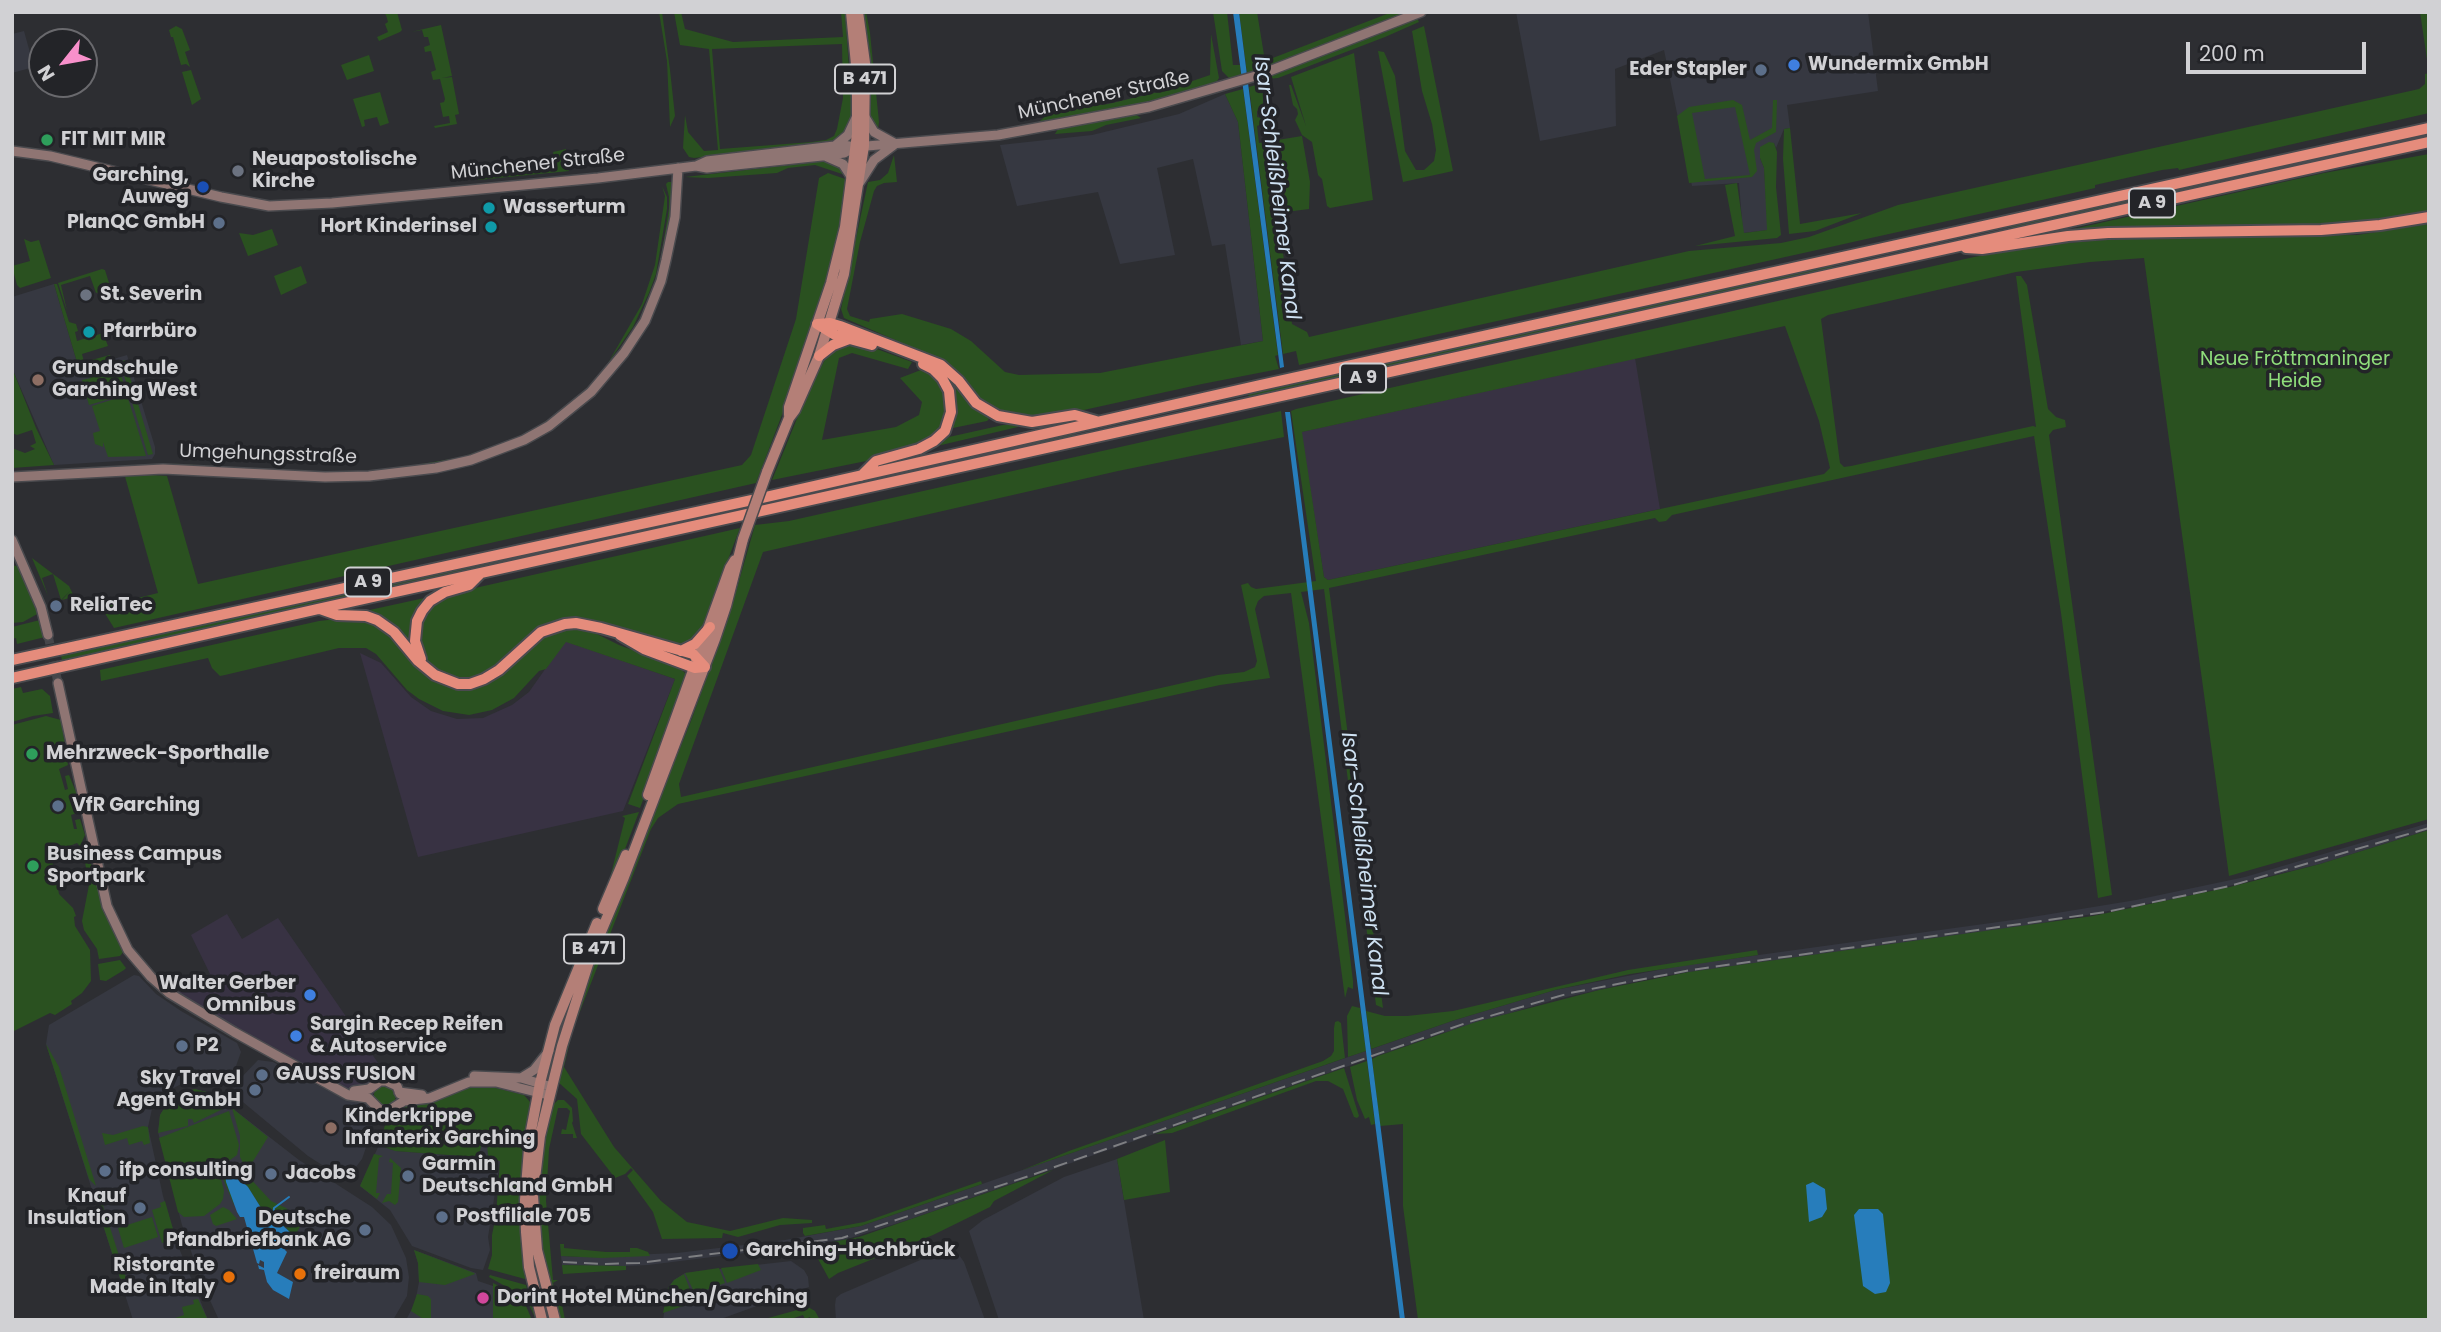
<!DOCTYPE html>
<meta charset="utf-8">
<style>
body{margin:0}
#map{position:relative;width:2441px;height:1332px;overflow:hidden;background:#2d2e32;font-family:Poppins,sans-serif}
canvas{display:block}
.frame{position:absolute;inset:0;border:14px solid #d1d1d4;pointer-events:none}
.north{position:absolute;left:28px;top:28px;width:70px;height:70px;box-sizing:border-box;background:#232428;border:2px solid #69696d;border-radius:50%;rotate:239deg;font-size:19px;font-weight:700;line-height:28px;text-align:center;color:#d1d1d4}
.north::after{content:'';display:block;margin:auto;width:24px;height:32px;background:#f890cb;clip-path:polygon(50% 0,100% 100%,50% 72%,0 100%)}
.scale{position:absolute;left:2186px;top:42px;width:180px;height:32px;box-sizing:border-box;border:4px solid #d1d1d4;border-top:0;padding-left:9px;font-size:21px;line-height:24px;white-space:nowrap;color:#d1d1d4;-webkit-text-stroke:5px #232428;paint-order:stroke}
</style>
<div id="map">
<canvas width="2441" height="1332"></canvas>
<div class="frame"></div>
<div class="north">N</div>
<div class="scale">200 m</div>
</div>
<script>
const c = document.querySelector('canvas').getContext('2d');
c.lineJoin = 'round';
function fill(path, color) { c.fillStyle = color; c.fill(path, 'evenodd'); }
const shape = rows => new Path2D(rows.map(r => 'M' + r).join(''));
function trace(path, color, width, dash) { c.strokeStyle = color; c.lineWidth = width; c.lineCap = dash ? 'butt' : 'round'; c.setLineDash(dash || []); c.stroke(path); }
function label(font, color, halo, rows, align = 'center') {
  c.font = font + ' Poppins,sans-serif'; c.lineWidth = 7; c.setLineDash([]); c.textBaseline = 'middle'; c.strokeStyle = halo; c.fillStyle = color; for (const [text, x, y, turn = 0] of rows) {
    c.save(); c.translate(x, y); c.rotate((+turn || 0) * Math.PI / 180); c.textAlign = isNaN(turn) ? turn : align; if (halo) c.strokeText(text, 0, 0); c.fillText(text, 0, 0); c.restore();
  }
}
fill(shape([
 [1516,12,1868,12,1878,91,1787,105,1790,128,1784,129,1776,148,1774,143,1760,158,1764,168,1768,230,1743,233,1739,183,1692,186,1664,50,1615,69,1616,126,1540,141],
 [24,31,34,67,12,73,12,34],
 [1225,94,1238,122,1263,341,1241,345,1225,244,1212,246,1193,159,1157,168,1175,255,1120,264,1098,192,1017,206,1000,145,1092,135,1179,114],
 [54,284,79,369,127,355,155,447,155,454,152,459,54,465,12,368,12,297],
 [2429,823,2429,830,2320,864,2179,898,2016,928,1662,976,1557,999,1440,1034,911,1219,841,1241,648,1265,607,1267,562,1265,561,1256,581,1257,677,1253,785,1240,861,1226,1455,1020,1555,990,1679,966,2020,919,2136,900,2245,877],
 [134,975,139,976,156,994,181,1011,237,1043,241,1052,236,1066,221,1083,187,1081,164,1093,152,1109,148,1127,163,1196,177,1243,208,1320,133,1320,46,1044,49,1025],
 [258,1060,273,1062,346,1100,366,1104,373,1116,371,1133,362,1159,349,1176,341,1177,308,1156,232,1093,239,1080],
 [195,1089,214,1094,299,1160,372,1207,391,1225,406,1258,409,1277,407,1296,393,1320,219,1320,202,1283,182,1225,158,1132,160,1115,168,1102,180,1093],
 [481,1144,488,1144,491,1159,500,1161,488,1237,490,1250,483,1270,471,1268,412,1246,390,1210,360,1186,379,1145,396,1151,475,1157,479,1154],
 [1117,1159,1144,1320,999,1320,969,1231,983,1220,1064,1177],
 [414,1250,476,1273,478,1281,493,1286,493,1320,406,1320,415,1303,419,1282,418,1263],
 [948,1251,959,1255,964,1262,985,1320,836,1320,835,1305,836,1298,841,1294,932,1255],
 [791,1261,804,1270,808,1277,809,1287,718,1320,663,1320,668,1288,674,1280,685,1273]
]), '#363841');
fill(shape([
 [1635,358,1660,509,1328,580,1324,577,1301,432],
 [565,641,675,679,623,811,418,857,360,653,381,663,411,697,431,711,457,719,483,718,512,705,529,692],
 [227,914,242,939,278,918,385,1073,385,1095,343,1091,171,996,210,974,191,935]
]), '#383243');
fill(shape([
 [383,12,397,12,402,30,400,32,379,41,377,37,388,32,385,24,388,22,386,15],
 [659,12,662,12,670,70,675,116,670,127,667,61],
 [674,12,681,12,685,29,733,42,843,37,841,12,845,12,851,97,851,121,847,132,832,143,694,158,689,157,683,148,685,115,688,132,704,151,718,150,709,49,680,45],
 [842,44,843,98,837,129,834,136,826,140,812,142,720,149,712,49],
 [861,12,866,12,870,33,879,122,878,129,869,117],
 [1213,12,1227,12,1233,65,1240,65,1241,75,1230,79,1222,71],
 [1239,12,1257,12,1265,61,1392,12,1409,12,1285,62,1261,67,1253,65,1254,70,1247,73],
 [2420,12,2429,12,2429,113,2179,170,2178,168,2162,170,2095,185,2095,188,2060,196,1299,365,1296,351,1283,354,1249,87,1256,85,1263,92,1263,107,1257,111,1257,117,1264,119,1264,123,1257,126,1259,143,1302,136,1310,182,1309,209,1278,213,1292,324,1307,332,1309,337,1689,251,1781,243,1809,237,1898,205,2419,89,2425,84,2425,74,2429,73],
 [1417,18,1419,22,1385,37,1278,78,1267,79,1273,74],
 [441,25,452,76,442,78,452,77,459,114,455,115,457,124,435,128,434,126,450,123,449,116,443,117,440,103,444,102,445,99,440,79,433,80,431,72,436,70,431,51,425,52,424,47,430,45,428,37,424,37,422,30,411,32],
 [176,26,182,29,190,50,185,52,190,67,186,64,181,65,173,37,171,37,169,30],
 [1424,26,1453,171,1403,182,1378,51,1384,52,1395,76,1405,151,1416,170,1424,170,1434,161,1436,150,1432,124,1422,91,1412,31],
 [1211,34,1219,78,1217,81,1185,93,1146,103,1041,124,1040,121,1051,111,1108,104,1166,90,1210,75],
 [1354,53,1373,200,1330,208,1327,206,1322,179,1318,175,1312,142,1302,135,1295,120,1298,114,1297,109,1293,105,1289,85,1291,85,1306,126,1291,77],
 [369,55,374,71,347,80,341,65],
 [191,70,201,99,192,105,182,72],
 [1243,89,1278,355,1275,356,1279,369,1202,384,1061,415,1036,418,999,412,983,402,958,373,944,361,844,318,841,309,868,182,880,180,888,173,894,155,897,182,884,183,877,186,874,191,860,242,847,309,850,316,869,322,870,319,902,314,951,329,971,341,1005,372,1019,375,1100,373,1263,341,1238,122,1225,94],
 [380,92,389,123,380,126,377,117,364,120,365,126,362,127,353,99],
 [1733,100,1742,105,1750,140,1772,128,1773,100,1777,100,1776,132,1756,143,1754,150,1757,171,1752,177,1689,183,1677,116,1689,107],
 [1735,107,1750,175,1705,179,1692,113],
 [1135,114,1141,118,1106,125,1092,131,1055,134,1058,129],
 [1790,128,1800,224,1862,213,1815,231,1789,234,1783,159,1784,129],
 [1769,142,1774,143,1777,152,1776,187,1781,235,1777,238,1695,246,1735,236,1725,185,1737,183,1744,233,1767,230,1764,168,1760,158,1760,147],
 [566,149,569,171,478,180,477,176,546,168,550,166,549,158,554,157,553,152],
 [2429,154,2429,213,2365,223,2301,226,2181,226,2073,229,2324,173],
 [825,161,840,167,845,175,815,165,788,168,777,173,708,178,685,177],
 [828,173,848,180,839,234,835,244,831,267,796,378,756,483,114,628,101,607,158,593,124,473,167,476,198,584,742,465,751,455,796,319,819,178],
 [2220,179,2221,183,2011,229,2011,225],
 [668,182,673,182,670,229,662,267,642,320,604,375,573,405,533,432,463,459,405,469,319,475,166,463,298,472,358,472,405,467,462,457,518,438,532,430,559,413,592,384,619,352,640,319,658,275,669,208,669,197,666,184],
 [662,186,667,197,667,209,656,274,649,293,633,327,608,363,642,304,655,265,665,196],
 [2429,224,2429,819,2229,876,2144,258,2090,262,2016,272,1828,315,1821,319,1840,463,1844,467,1851,466,2033,426,2036,427,2016,276,2021,276,2027,285,2048,409,2056,417,2065,420,2066,427,2053,430,2049,435,2112,895,2098,898,2061,613,2034,436,1672,515,1666,521,1659,522,1655,518,1329,588,1383,1008,1376,1005,1324,589,1301,592,1309,623,1353,981,1353,989,1348,987,1345,998,1291,593,1264,596,1258,601,1255,609,1270,678,1220,685,678,804,658,818,651,829,572,1032,564,1067,614,1147,661,1201,687,1222,730,1231,783,1218,812,1220,812,1223,780,1225,738,1237,723,1233,722,1238,662,1239,653,1212,627,1176,633,1170,631,1168,625,1174,615,1178,581,1134,577,1099,558,1082,571,1027,601,943,691,721,729,616,755,525,789,521,1281,411,1284,437,1118,471,763,552,679,784,681,797,1218,675,1244,672,1255,667,1257,661,1241,585,1248,583,1251,587,1256,589,1316,581,1291,411,1296,409,1974,257,2041,245,2143,237,2357,235],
 [1785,326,1819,421,1830,468,1824,474,1328,580,1324,577,1302,432],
 [272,229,278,245,248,256,239,233,253,235],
 [24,239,31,242,39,240,51,278,20,288,17,285,12,266,30,261],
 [1832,264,1833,269,1249,398,1248,394],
 [301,266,307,283,281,295,274,276],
 [102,269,105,270,114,299,109,301,105,290,96,293,90,276,61,285,67,311,58,283],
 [54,284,57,284,69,322,76,324,78,331,75,332,77,341,103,333,108,346,82,354,84,362,110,355,112,360,79,369],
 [858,342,912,362,908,369,852,353,839,358,822,440,896,427,919,415,922,402,900,378,926,368,939,379,948,403,943,426,923,444,891,456,772,480,809,389,828,354,836,346],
 [125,360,153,454,148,455,120,362],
 [12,368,36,428,54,465,12,468,12,448,25,453,35,449,30,446,36,443,32,430,17,435,12,433],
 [119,369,127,394,89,405,82,380,91,378,91,374,96,373,98,376],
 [942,371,979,411,989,419,987,421,953,428],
 [127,395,146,456,108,457,103,442,103,447,95,444,93,433,100,431,92,406],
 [1003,425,1018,425,1018,427,937,446,949,437],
 [1073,432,1074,436,762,506,764,501],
 [749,505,748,509,62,660,61,656],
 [740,528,699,636,685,646,599,622,572,618,540,627,486,673,470,679,453,678,438,672,423,655,418,629,432,603,453,593],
 [32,558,69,586,79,607,76,607,73,597,62,600,71,590,61,600,53,574,42,578,48,596],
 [12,565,20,567,39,613,23,622,12,623],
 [429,597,414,649,365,611],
 [354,617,385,628,435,680,452,687,462,687,540,638,569,628,593,632,619,645,679,667,685,673,686,678,683,692,640,808,628,804,675,679,566,642,546,669,539,671,514,698,492,710,469,715,443,711,419,699,407,690,376,654,366,648,339,648,225,675,220,676,212,668,208,658,101,681,100,670,319,621],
 [40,620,45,637,17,644,16,638,12,639,12,627],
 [21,687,23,693,42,689,50,696,53,713,33,716,12,722,12,689],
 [46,716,61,720,68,765,59,769,65,790,68,789,65,776,69,775,76,792,80,812,71,815,74,829,77,829,75,820,80,819,85,835,80,846,77,843,55,852,56,862,53,863,59,894,73,908,76,916,74,917,75,926,90,950,91,981,82,993,71,1001,72,1004,55,1015,50,1013,12,1032,12,725],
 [639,812,622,857,606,894,625,818,622,816],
 [2429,830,2429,1320,1418,1320,1403,1206,1403,1124,1380,1126,1372,1059,1378,1056,1476,1022,1599,990,1689,972,2093,916,2230,887,2320,864],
 [83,851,85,851,88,864,91,864,105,912,124,951,120,956,99,959,97,949,84,930,82,921,89,885],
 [1757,950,1758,955,1630,974,1555,990,1455,1020,1371,1049,1366,1011,1385,1016,1407,1016,1453,1011,1628,970],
 [120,960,126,968,124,970,106,981,100,980,98,964],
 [1352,1006,1360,1008,1366,1051,1348,1057,1347,1016],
 [1338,1021,1341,1023,1345,1058,1020,1171,1069,1151,1323,1061,1331,1056,1334,1051,1334,1028,1335,1022],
 [46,1044,59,1067,96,1186,89,1179],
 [1367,1061,1375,1124,1371,1125,1369,1117,1365,1119,1357,1100,1350,1067],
 [1344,1068,1359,1116,1357,1118,1354,1117,1343,1089,1328,1081,1316,1081,1172,1133,1155,1134],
 '374 1095a11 11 0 1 1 22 0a11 11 0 1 1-22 0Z',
 [478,1086,492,1087,524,1095,530,1102,525,1279,488,1269,492,1255,492,1235,496,1215,500,1161,491,1159,488,1155,487,1144,482,1144,479,1154,475,1157,395,1151,379,1145,388,1115,407,1105,466,1087],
 [195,1089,214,1094,218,1097,216,1100,229,1106,194,1123,192,1119,188,1119,188,1126,158,1133,160,1115,168,1102,180,1093],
 [558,1100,564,1100,572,1108,573,1121,572,1123,577,1138,573,1138,573,1134,561,1134,562,1129,566,1130,570,1111,567,1108,558,1108,549,1149,546,1201,553,1280,558,1280,553,1283,556,1294,560,1294,565,1320,560,1320,554,1305,541,1247,538,1215,541,1159,552,1106],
 [232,1108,268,1137,247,1171,240,1157,240,1136],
 [229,1111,239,1145,237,1155,223,1165,219,1172,224,1191,223,1199,220,1204,204,1216,184,1217,178,1212,159,1138],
 [143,1126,148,1127,150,1143,144,1145,142,1141,129,1145,127,1138,105,1145,102,1133,113,1135],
 [1165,1140,1170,1192,1124,1200,1117,1159],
 [374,1154,383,1156,379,1158,376,1193,380,1193,377,1199,360,1186],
 [390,1158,401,1168,398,1202,395,1205,389,1201,382,1203,387,1194,391,1194,393,1163,389,1162],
 [232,1162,239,1163,247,1175,271,1201,286,1208,302,1223,292,1241,287,1228,263,1211,248,1187,228,1170,234,1205,222,1176,224,1168],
 [1053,1170,994,1201,990,1207,933,1235,838,1273,829,1279,811,1246,859,1237],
 [981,1181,982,1184,861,1226,805,1236,803,1233,803,1228,825,1225,826,1229,864,1222],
 [100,1196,128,1284,120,1278,97,1206,97,1200],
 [165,1201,177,1243,173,1244,172,1240,162,1243,152,1210,161,1207,160,1203],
 [223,1207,229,1210,237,1219,216,1226,213,1224,210,1215],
 [152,1217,158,1237,124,1248,118,1228],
 [560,1244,564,1244,564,1248,606,1252,630,1252,630,1248,637,1248,648,1252,650,1256,601,1258,561,1256],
 [414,1250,474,1273,475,1274,445,1285,419,1282,418,1263],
 [758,1264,761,1270,727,1283,721,1268],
 [562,1265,626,1266,626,1270,563,1274],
 [719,1268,725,1283,695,1294,685,1273],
 [684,1274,692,1295,689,1297,692,1303,663,1313,668,1288,674,1280],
 [490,1275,526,1285,536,1320,526,1298,489,1277],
 [493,1283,523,1299,532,1320,493,1320],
 [417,1294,428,1296,431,1299,431,1318,429,1320,425,1320,411,1311],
 [198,1299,207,1318,205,1320,169,1320,184,1315,182,1307,194,1304,193,1300],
 [808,1307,815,1311,820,1320,811,1320,810,1317,805,1319,803,1315,788,1320,761,1320]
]), '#2a5120');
fill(shape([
 [1233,12,1239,12,1284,367,1280,368],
 [1285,412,1290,412,1405,1320,1400,1320],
 [231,1170,248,1187,263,1211,273,1217,290,1232,292,1243,289,1242,285,1250,287,1252,277,1273,293,1282,289,1299,273,1290,267,1282,264,1270,259,1269,258,1265,264,1268,264,1262,260,1260,259,1264,257,1263,244,1217,240,1217,237,1212,226,1182,225,1173],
 [1813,1182,1825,1189,1827,1209,1822,1217,1809,1222,1806,1185],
 [1859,1209,1878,1209,1883,1214,1890,1283,1886,1292,1875,1294,1863,1286,1854,1215]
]), '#277dbb');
trace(shape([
 [273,1217,274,1208,289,1197]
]), '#277dbb', 2);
trace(shape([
 [48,635,58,683]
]), '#46464a', 9, [9, 4.5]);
const secondary = shape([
 [865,117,874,132,894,143],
 [836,145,848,135,856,118],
 [12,151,50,156,221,197,269,206,332,203,598,178,696,166,707,161,843,145,855,147,998,135,1149,107,1259,75,1421,12],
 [827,157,843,164,852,178],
 [696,166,707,168,822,156,844,153,855,147],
 [860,182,874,160,894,145],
 [12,477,163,469,325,477,369,476,436,468,471,460,524,440,549,426,591,392,624,353,645,321,661,281,666,260,675,217,678,168],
 [12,540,41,607,48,635],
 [58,683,107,906,128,950,151,977,169,993,234,1032,348,1095,368,1098,380,1110,390,1110,404,1101,430,1098,469,1082,496,1082,544,1094],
 [474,1076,521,1078,552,1087],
 [521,1078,534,1070,549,1051],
 [354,1091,369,1089,380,1081,386,1081,397,1086,400,1094],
 [399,1092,422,1095]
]);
const primary = shape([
 [789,415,789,407,831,283,845,227,857,134,857,75,851,12],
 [767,472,789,418,795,410,819,356,844,274,864,146,865,63,858,12],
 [648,795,730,568,735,560],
 [603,909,626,855],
 [542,1320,529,1267,526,1232,525,1200,530,1136,540,1083,555,1025,597,923],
 [555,1320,537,1250,533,1196,540,1136,562,1046,590,958,624,877,715,639,726,606,743,539]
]);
const highway = shape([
 [1966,248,1982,249,2068,236,2108,233,2321,230,2380,225,2429,217],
 [817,324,830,323,840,326,941,365,959,381,976,403,998,416,1032,422,1075,415,1096,421],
 [817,324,835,335,872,345],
 [819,356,833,345,849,339],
 [861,476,876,461,919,449,934,441,945,431,951,412,949,391,942,378,933,369,923,364],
 [320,609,337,615,366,616,377,620,394,632,418,661,435,675,458,684,470,684,484,679,499,670,541,632,565,624,576,623,601,628,693,654,705,667,695,668,644,649,620,635],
 [681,651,695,644,710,627],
 [421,659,415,641,417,621,422,611,430,601,445,592,469,585,480,574],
 [12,660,766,497,1261,385,2429,128],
 [12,678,318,609,2429,142]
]);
trace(secondary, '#4a4a4e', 12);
trace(primary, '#4a4a4e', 13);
trace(highway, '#4a4a4e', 14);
trace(secondary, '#8f7573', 9);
trace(primary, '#b47f77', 10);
trace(highway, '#e58c7c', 10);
trace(shape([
 [563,1262,604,1264,639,1263,842,1238,1029,1176,1469,1022,1570,993,1691,970,2106,912,2230,886,2429,828]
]), '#7e7f82', 2, [14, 7]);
const primaryBridge = shape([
 [743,539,767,472]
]);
trace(primaryBridge, '#4a4a4e', 13, []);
trace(primaryBridge, '#b47f77', 10);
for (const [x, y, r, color] of [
 [1794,65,7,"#3f7fe0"],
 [1761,70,7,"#5c6f8a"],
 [47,140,7,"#2e9e5b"],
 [238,171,7,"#6b7280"],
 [203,187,7,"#1a4fb4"],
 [489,208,7,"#0f9aa8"],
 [219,223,7,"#5c6f8a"],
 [491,227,7,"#0f9aa8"],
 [86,295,7,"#6b7280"],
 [89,332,7,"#0f9aa8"],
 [38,380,7,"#8d6e63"],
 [56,606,7,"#5c6f8a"],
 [32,754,7,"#2e9e5b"],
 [58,806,7,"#5c6f8a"],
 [33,866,7,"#2e9e5b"],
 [310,995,7,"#3f7fe0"],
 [296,1036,7,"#3f7fe0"],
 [182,1046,7,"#5c6f8a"],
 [262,1075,7,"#5c6f8a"],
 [255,1090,7,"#5c6f8a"],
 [331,1128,7,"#8d6e63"],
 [105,1171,7,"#5c6f8a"],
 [271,1174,7,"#5c6f8a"],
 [408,1176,7,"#5c6f8a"],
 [140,1208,7,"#5c6f8a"],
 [442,1217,7,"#5c6f8a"],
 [365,1230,7,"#5c6f8a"],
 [730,1251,9,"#1a4fb4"],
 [300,1274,7,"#e8710a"],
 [229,1277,7,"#e8710a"],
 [483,1298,7,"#d1479c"]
]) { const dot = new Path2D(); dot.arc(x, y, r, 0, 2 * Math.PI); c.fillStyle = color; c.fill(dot); trace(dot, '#232428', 2.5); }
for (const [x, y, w] of [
 [865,79,60],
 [2152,203,46],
 [1363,378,46],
 [368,582,46],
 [594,949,60]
]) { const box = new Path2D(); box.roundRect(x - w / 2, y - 14.5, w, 29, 5); c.fillStyle = '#232428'; c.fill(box); trace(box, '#d1d1d4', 2); }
label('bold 18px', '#d1d1d4', null, [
 ["B 471",865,79],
 ["A 9",2152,203],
 ["A 9",1363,378],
 ["A 9",368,582],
 ["B 471",594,949]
]);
label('bold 19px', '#d1d1d4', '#232428', [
 ["Wundermix GmbH",1808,65],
 ["Eder Stapler",1747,70,"right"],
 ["FIT MIT MIR",61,140],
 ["Neuapostolische",252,160],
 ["Kirche",252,182],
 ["Garching,",189,176,"right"],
 ["Auweg",189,198,"right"],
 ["Wasserturm",503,208],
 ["PlanQC GmbH",205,223,"right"],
 ["Hort Kinderinsel",477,227,"right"],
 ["St. Severin",100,295],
 ["Pfarrbüro",103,332],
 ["Grundschule",52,369],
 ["Garching West",52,391],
 ["ReliaTec",70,606],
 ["Mehrzweck-Sporthalle",46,754],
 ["VfR Garching",72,806],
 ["Business Campus",47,855],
 ["Sportpark",47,877],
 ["Walter Gerber",296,984,"right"],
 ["Omnibus",296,1006,"right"],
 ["Sargin Recep Reifen",310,1025],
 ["& Autoservice",310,1047],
 ["P2",196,1046],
 ["GAUSS FUSION",276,1075],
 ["Sky Travel",241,1079,"right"],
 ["Agent GmbH",241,1101,"right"],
 ["Kinderkrippe",345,1117],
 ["Infanterix Garching",345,1139],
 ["Garmin",422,1165],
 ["Deutschland GmbH",422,1187],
 ["ifp consulting",119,1171],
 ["Jacobs",285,1174],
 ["Knauf",126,1197,"right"],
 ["Insulation",126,1219,"right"],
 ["Postfiliale 705",456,1217],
 ["Deutsche",351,1219,"right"],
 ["Pfandbriefbank AG",351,1241,"right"],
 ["Garching-Hochbrück",746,1251],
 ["Ristorante",215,1266,"right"],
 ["Made in Italy",215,1288,"right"],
 ["freiraum",314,1274],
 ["Dorint Hotel München/Garching",497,1298]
], 'left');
label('19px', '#d1d1d4', '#232428', [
 ["Münchener Straße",1104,96,-12],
 ["Münchener Straße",538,165,-6],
 ["Umgehungsstraße",268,455,2]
]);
label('19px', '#8fde7b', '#232428', [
 ["Neue Fröttmaninger",2295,360],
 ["Heide",2295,382]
]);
label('italic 21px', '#cee1f2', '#232428', [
 ["Isar-Schleißheimer Kanal",1276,188,83],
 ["Isar-Schleißheimer Kanal",1363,864,83]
]);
</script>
